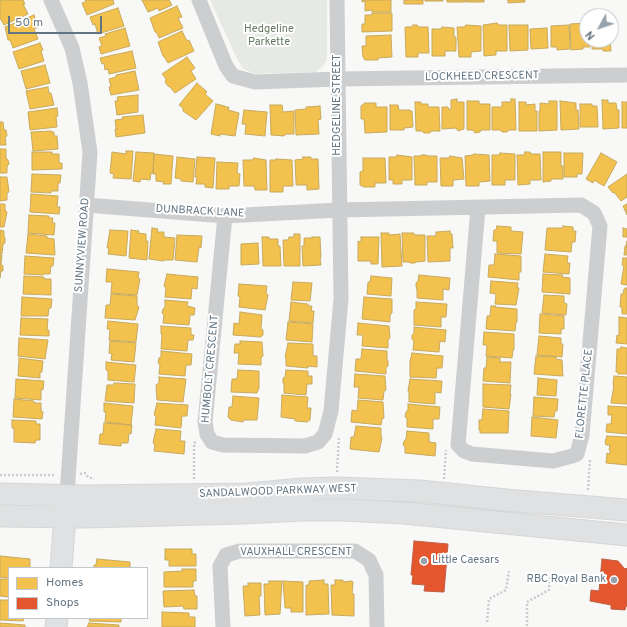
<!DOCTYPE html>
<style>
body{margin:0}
#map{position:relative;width:627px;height:627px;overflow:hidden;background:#f8f8f7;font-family:Overpass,sans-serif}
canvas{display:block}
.legend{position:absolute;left:8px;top:567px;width:140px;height:52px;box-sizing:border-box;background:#fff;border:1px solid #c1c8cd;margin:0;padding:5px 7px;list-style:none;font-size:12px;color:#637583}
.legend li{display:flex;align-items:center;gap:8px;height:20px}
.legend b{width:20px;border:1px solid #c1c8cd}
.north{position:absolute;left:579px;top:8px;width:40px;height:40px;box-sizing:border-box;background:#fff;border:1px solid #c1c8cd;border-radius:50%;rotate:230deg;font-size:11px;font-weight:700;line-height:16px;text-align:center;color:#637583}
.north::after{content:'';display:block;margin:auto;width:14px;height:18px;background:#97a3ac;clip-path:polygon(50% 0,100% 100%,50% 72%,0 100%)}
.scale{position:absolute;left:8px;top:16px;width:94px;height:18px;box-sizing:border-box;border:2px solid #637583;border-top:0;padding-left:5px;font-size:12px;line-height:14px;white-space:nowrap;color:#637583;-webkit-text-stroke:3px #fff;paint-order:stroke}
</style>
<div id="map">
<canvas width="627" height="627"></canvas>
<ul class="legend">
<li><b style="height:11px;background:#f2c14e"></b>Homes</li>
<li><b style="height:11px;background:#e4572e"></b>Shops</li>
</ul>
<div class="north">N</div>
<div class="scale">50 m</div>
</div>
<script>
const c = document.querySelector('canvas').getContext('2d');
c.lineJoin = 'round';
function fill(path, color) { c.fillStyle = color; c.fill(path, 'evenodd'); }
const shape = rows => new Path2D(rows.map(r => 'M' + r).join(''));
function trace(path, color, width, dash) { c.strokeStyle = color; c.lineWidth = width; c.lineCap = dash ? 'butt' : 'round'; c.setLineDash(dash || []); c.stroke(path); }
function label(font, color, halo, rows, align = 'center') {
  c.font = font + ' Overpass,sans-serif'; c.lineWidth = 4; c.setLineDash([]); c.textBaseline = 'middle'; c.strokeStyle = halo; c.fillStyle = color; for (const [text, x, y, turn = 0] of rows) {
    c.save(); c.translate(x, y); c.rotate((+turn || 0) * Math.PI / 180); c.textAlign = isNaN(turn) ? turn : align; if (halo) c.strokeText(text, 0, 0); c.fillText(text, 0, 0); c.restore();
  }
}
fill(shape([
 [210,0,327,0,327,60,323,66,316,72,256,74,243,69,236,57]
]), '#e7eae4');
const homes = shape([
 [3,0,23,0,25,4,23,4,28,14,4,25,0,18,0,1,3,0],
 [85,0,113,0,114,4,87,15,82,3,86,2,85,0],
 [142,0,169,0,172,5,159,11,158,8,148,12,142,0],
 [362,0,391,0,391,12,372,12,372,10,365,11,365,1,362,2,362,0],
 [404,0,423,0,423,4,404,4,404,0],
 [425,0,443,0,443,1,425,1,425,0],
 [447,0,465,0,465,2,447,2,447,0],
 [466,0,484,0,484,2,466,2,466,0],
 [508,0,525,0,525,2,508,3,508,0],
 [177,6,182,17,178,18,183,28,159,38,157,33,155,32,150,18,177,6],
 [118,8,124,26,98,34,95,24,93,25,90,17,118,8],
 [372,13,392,13,392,31,362,32,362,24,365,24,365,15,372,15,372,13],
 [34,15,38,27,34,29,38,39,13,48,10,40,8,40,5,27,34,15],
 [497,23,499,25,507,25,507,51,496,51,496,55,484,56,483,25,497,23],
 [587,23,587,40,589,40,590,47,583,47,583,49,571,50,570,24,587,23],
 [413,25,417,25,419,27,428,27,429,53,418,53,418,57,406,57,405,27,412,27,413,25],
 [466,25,481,26,481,51,471,52,471,57,459,57,457,27,464,27,466,25],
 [509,25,528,25,528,50,510,51,509,25],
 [569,25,570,49,557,50,557,47,551,47,551,26,569,25],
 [442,27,454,28,454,37,456,37,456,51,445,51,445,56,432,56,432,29,441,29,442,27],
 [125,28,130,46,101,54,99,47,102,46,99,38,106,36,105,34,125,28],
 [547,28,548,48,531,49,530,29,547,28],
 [182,31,187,41,189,40,194,51,168,63,165,58,163,56,158,42,182,31],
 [391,35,392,57,378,58,378,60,365,60,363,57,362,46,366,46,366,36,391,35],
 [592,40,610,40,611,51,603,51,603,49,592,49,592,40],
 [40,43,43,50,41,51,44,61,19,69,13,52,40,43],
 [132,51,136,68,109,74,108,69,105,70,104,63,102,64,100,58,132,51],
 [187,57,195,68,191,71,196,79,175,93,170,87,168,86,165,82,166,79,162,74,187,57],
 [45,65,50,83,26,89,21,71,45,65],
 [135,71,139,90,111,95,109,87,111,87,109,79,116,77,116,75,135,71],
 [197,83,207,92,205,94,213,101,196,120,183,111,183,108,179,105,197,83],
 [48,87,49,93,51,93,54,105,30,109,26,91,48,87],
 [138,95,138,112,117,115,115,101,118,101,117,97,138,95],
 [457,99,457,102,464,102,464,129,458,131,456,128,442,129,442,107,448,107,449,110,451,109,451,100,457,99],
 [511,99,515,99,516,130,509,130,507,132,502,132,500,130,492,130,492,107,502,107,502,102,511,102,511,99],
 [602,100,608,100,608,103,616,103,617,110,619,110,619,128,603,129,602,100],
 [467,101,479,101,479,104,490,104,490,130,481,130,480,132,475,133,473,130,467,130,467,101],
 [549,101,557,101,557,130,539,131,539,111,540,111,540,103,549,104,549,101],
 [560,101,576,103,576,110,578,110,579,129,561,130,560,101],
 [415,102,421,102,421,104,428,104,428,107,439,107,440,131,431,131,430,133,424,133,422,131,416,131,415,102],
 [519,102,526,102,526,105,535,104,535,111,537,111,537,131,519,131,519,102],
 [622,102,627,102,627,128,622,128,622,102],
 [365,103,376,103,376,107,387,107,387,132,365,133,364,119,361,119,361,106,365,103],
 [216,104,225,106,225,107,229,107,228,110,239,113,235,136,220,134,220,136,211,134,216,104],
 [580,104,592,104,592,106,597,106,598,127,580,127,580,104],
 [270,105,282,105,283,112,294,111,294,134,286,134,284,136,271,135,270,105],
 [390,105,398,105,399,110,410,110,410,111,412,111,413,127,404,128,404,130,390,130,390,105],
 [320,106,321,119,318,120,319,134,296,135,295,110,306,109,306,107,320,106],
 [57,108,58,116,56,116,57,127,30,130,28,112,57,108],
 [244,110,267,112,265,136,245,134,246,124,242,124,244,110],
 [143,115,145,133,116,137,115,129,118,129,116,128,115,120,123,119,122,117,143,115],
 [0,122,3,122,4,130,6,130,7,136,5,137,6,145,0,145,0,122],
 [51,131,51,132,54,132,54,136,57,136,58,149,33,151,31,132,51,131],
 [0,149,6,149,6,158,8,160,9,164,7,166,7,173,0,173,0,149],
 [126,151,133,151,131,179,113,178,114,174,110,173,112,152,126,154,126,151],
 [32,152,52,152,52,154,59,154,59,163,62,163,62,169,32,170,32,152],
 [136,152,154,153,153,173,151,173,150,180,141,179,140,182,133,181,136,152],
 [525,152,530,152,531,154,540,154,541,180,530,180,530,184,518,185,517,155,524,155,525,152],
 [543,152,561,152,561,166,563,166,563,179,551,179,551,181,543,182,543,152],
 [500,153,515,154,515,180,505,180,505,185,492,185,492,155,499,155,500,153],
 [564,153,583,153,582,174,577,174,577,177,564,177,564,153],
 [601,153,617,162,604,186,594,180,593,183,586,179,601,153],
 [154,154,173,156,171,184,163,184,164,182,156,181,156,174,153,174,154,154],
 [474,154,489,155,490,181,479,182,479,186,466,186,465,156,473,155,474,154],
 [397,155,412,157,412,180,402,180,402,184,393,184,393,180,389,180,389,157,396,157,397,155],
 [422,155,426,155,428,156,437,156,437,182,427,182,427,185,415,185,414,156,420,156,422,155],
 [450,156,462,158,464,179,453,180,453,186,441,186,440,158,449,158,450,156],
 [177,157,195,159,193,182,181,181,181,179,175,178,177,157],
 [197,157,215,158,213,188,205,187,205,184,196,184,197,177,195,177,197,157],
 [303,157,311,157,311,159,318,159,319,189,307,190,307,185,296,185,296,183,295,160,303,159,303,157],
 [254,158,266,160,267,190,255,190,254,186,244,186,243,160,252,160,254,158],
 [363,158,385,158,386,183,375,183,375,187,364,187,360,185,360,172,363,171,363,158],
 [276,159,292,160,293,186,283,186,283,192,270,192,270,160,276,160,276,159],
 [217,162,238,163,237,173,240,174,239,186,229,186,229,189,216,189,217,162],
 [32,174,61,175,60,183,58,183,58,191,51,191,51,193,31,192,32,174],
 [627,174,627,197,621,201,614,192,613,193,608,187,627,174],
 [0,177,7,177,9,192,7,193,7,200,0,201,0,177],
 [31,194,58,196,57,207,60,207,59,214,30,212,31,194],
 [0,204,5,204,5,210,7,212,4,227,0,227,0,204],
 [627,204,627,215,623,206,627,204],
 [29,215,49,216,49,218,53,218,52,223,55,223,54,235,28,233,29,215],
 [497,226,511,227,511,231,523,232,521,254,497,253,497,241,493,241,494,230,496,230,497,226],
 [563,226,573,227,573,231,576,231,575,242,572,242,571,252,545,250,547,228,563,228,563,226],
 [152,228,158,229,157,232,164,232,164,237,175,238,173,260,165,260,163,261,149,259,152,228],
 [623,228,627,229,627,237,623,237,623,228],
 [0,230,4,231,4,236,5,238,5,243,3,244,2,254,0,254,0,230],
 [110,230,128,231,126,256,108,254,109,248,107,248,110,230],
 [131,230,139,231,138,233,146,234,146,241,148,241,147,260,129,258,131,230],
 [450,231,450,234,452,234,453,248,450,248,450,261,428,262,427,236,436,236,436,232,450,231],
 [381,233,389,233,389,235,400,234,402,266,382,267,381,233],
 [402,233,414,233,414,235,425,235,425,261,416,262,415,263,410,263,409,262,403,262,402,233],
 [28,234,47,236,47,238,54,239,55,255,26,253,28,234],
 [294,234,300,234,300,266,284,266,283,240,288,240,289,237,294,237,294,234],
 [177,235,202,236,201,248,199,247,197,262,175,260,177,235],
 [262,237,269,237,269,239,278,239,278,246,280,246,281,266,263,266,262,237],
 [312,237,320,237,321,258,320,258,321,265,303,266,302,246,304,246,304,238,312,238,312,237],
 [361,237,379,237,378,264,371,264,371,261,358,261,358,241,361,242,361,237],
 [627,241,627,255,624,255,625,246,626,246,627,241],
 [258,243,259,264,241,265,241,244,258,243],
 [495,254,521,256,521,272,519,272,519,280,488,277,489,265,494,265,495,254],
 [545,254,568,256,567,263,570,263,569,274,543,272,545,254],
 [0,255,2,255,1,264,3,266,3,271,1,271,0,278,0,255],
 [25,256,54,258,53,266,51,266,50,274,44,274,43,275,24,274,25,256],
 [623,258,627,258,627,285,621,284,624,266,622,265,623,258],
 [107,269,139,272,138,277,140,279,137,295,111,293,112,282,106,282,107,269],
 [167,274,198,277,197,289,192,288,191,299,165,297,166,288,164,286,167,274],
 [543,274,563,275,562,277,570,278,570,294,542,292,543,274],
 [419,275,450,278,449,290,443,289,443,300,417,298,417,290,416,286,416,283,418,281,419,275],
 [24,276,44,277,44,279,51,279,51,295,23,294,24,276],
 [371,276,392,278,391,296,367,294,368,282,370,282,371,276],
 [491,281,518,283,517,288,519,288,516,305,495,304,496,294,490,293,491,281],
 [293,282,312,283,310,301,291,300,293,282],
 [239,284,267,286,266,293,268,295,265,310,239,307,240,297,238,296,239,284],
 [626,288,627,288,627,314,622,314,622,307,620,307,621,294,623,294,624,289,626,288],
 [111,294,137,296,137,305,139,307,135,320,105,318,106,305,110,305,111,294],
 [544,295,564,296,564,303,567,304,566,315,542,313,544,295],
 [22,297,52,299,51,308,49,308,48,316,21,316,22,297],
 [364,297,392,299,392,313,390,315,390,322,362,319,364,297],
 [165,300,188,302,187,306,195,308,194,315,190,315,189,325,163,323,164,315,162,313,163,309,165,307,165,300],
 [291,302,308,304,308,306,312,306,311,311,314,311,313,323,289,321,291,302],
 [416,302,447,304,446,317,441,317,441,327,414,325,414,310,416,309,416,302],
 [491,306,496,306,495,307,517,309,517,322,516,322,515,331,486,329,487,316,490,316,491,306],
 [240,312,262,315,261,329,263,330,263,335,261,337,233,335,234,323,239,324,240,312],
 [540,314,564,316,564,329,561,329,561,334,539,333,540,314],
 [619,317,627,318,627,344,616,343,617,335,619,336,619,317],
 [21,318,48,319,47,330,49,330,49,336,20,335,21,318],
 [108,321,138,324,136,342,109,340,110,329,107,329,108,321],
 [288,322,313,324,312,342,286,340,288,322],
 [358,323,389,326,390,338,388,340,388,348,362,346,363,335,357,335,358,323],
 [161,326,191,328,191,335,194,335,193,340,188,340,187,351,161,349,162,334,161,334,161,326],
 [414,327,446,330,445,342,440,341,439,352,413,350,414,341,412,339,412,335,414,333,414,327],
 [484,332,514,334,514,350,513,350,512,358,486,356,487,345,483,345,484,332],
 [539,336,561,338,561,344,563,344,562,357,537,355,539,336],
 [19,338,48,340,45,359,18,356,19,338],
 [110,341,136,343,134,362,111,360,112,354,109,353,110,341],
 [240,341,262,342,263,356,261,358,261,365,238,364,239,353,234,353,235,344,240,344,240,341],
 [288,343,313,344,313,356,317,356,317,367,308,366,308,368,286,366,286,358,285,357,288,343],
 [621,347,627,348,627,374,618,374,618,372,616,372,617,349,621,349,621,347],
 [362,349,387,351,387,359,388,361,388,366,386,368,386,374,355,371,356,359,361,359,362,349],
 [161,351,192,354,191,365,186,365,185,376,159,374,160,365,158,363,159,358,161,357,161,351],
 [412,353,443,356,442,368,437,368,436,378,410,377,410,361,412,353],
 [536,356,556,357,556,359,562,360,563,376,534,374,536,356],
 [487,357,500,358,500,362,511,362,510,383,483,381,484,368,486,368,487,357],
 [19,358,43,361,42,372,40,372,40,378,18,376,19,358],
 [106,362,136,365,134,382,108,380,108,371,106,370,106,362],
 [238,370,259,371,259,388,257,393,231,392,232,379,237,379,238,370],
 [286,370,308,371,308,376,312,376,312,384,307,384,306,395,284,393,284,384,283,383,283,378,285,377,286,370],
 [355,374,385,376,386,390,384,391,383,400,358,398,359,387,354,387,355,374],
 [614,376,627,377,627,404,611,403,614,385,613,385,614,376],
 [159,377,186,379,183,402,157,400,156,385,159,383,159,377],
 [538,378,557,380,556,396,537,395,538,378],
 [16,379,44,381,43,390,41,389,41,400,15,398,16,379],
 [410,379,442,381,441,393,435,392,435,404,409,402,409,393,408,391,410,379],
 [114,383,135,384,134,403,105,401,107,385,114,385,114,383],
 [483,384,511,385,510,394,511,394,509,409,483,407,483,384],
 [282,395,308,397,307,408,311,408,310,420,307,422,295,421,295,419,281,417,282,395],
 [233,396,259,398,257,420,243,420,243,422,231,420,228,417,229,407,232,407,233,396],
 [534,397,558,399,557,411,555,411,554,417,533,416,534,397],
 [14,399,34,401,34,403,41,403,41,411,43,412,42,419,13,417,14,399],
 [358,400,383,402,384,418,382,419,381,425,351,422,352,410,357,411,358,400],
 [104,403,133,406,131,425,105,422,106,412,104,412,104,403],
 [157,403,188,405,187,416,182,416,181,428,155,425,156,416,154,415,157,403],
 [408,404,440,407,439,419,433,419,433,429,407,427,407,418,405,417,406,412,408,410,408,404],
 [608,406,627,407,627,434,606,432,607,424,611,424,612,415,608,415,608,406],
 [483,409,509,411,508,433,480,433,480,430,479,430,479,420,482,420,483,409],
 [532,417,558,420,556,438,531,436,532,417],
 [12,420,36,421,36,424,40,424,40,440,36,440,35,443,14,442,14,428,12,428,12,420],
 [104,423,132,425,131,434,129,433,128,443,121,443,121,446,99,444,100,434,103,434,104,423],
 [356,426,381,428,381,436,382,438,379,452,350,449,351,437,354,437,356,426],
 [156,429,181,431,180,441,185,441,184,454,154,451,155,445,153,443,156,429],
 [407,431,429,433,429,442,436,443,435,456,405,453,405,447,403,445,404,441,406,439,407,431],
 [607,436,627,437,627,465,606,463,607,453,610,454,610,450,609,450,610,445,606,445,605,442,607,436],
 [165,549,192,549,192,554,196,554,196,566,169,566,169,560,165,560,165,549],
 [0,556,30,559,30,568,9,568,9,578,0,577,0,556],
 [97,559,130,562,130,568,94,568,94,565,96,565,97,559],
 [182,569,196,569,196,581,193,581,193,587,164,587,164,572,183,571,182,569],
 [0,579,9,579,9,597,0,596,0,579],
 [324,580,324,584,328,584,329,614,306,615,306,585,309,585,309,581,324,580],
 [335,580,343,580,343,582,352,581,353,582,352,594,354,594,354,616,332,615,331,585,335,585,335,580],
 [269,581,282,581,280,614,265,615,264,584,269,584,269,581],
 [283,581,303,582,303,612,291,612,291,608,285,608,283,581],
 [248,583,261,583,261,596,259,596,260,615,245,616,243,586,248,586,248,583],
 [194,590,195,596,197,596,197,609,184,609,183,606,164,607,163,591,194,590],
 [0,600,9,600,9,618,24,618,23,621,0,620,0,600],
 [162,612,189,613,189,617,195,617,195,627,162,627,162,612],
 [90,618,121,618,121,622,89,621,90,618],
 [0,623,25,625,25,627,0,627,0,623],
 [89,623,119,625,119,627,87,627,89,623]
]);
fill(homes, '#f2c14e');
trace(homes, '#c7aa5e', 1);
const shops = shape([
 [414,541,448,544,444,592,424,591,425,585,412,584,413,575,411,575,414,541],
 [602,559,618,561,625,569,626,568,627,569,627,606,626,606,625,610,611,609,611,605,590,601,591,590,599,591,602,559]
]);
fill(shops, '#e4572e');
trace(shops, '#bd6048', 1);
const secondary = shape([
 [0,494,86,496,248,494,302,489,336,488,420,491,506,500,627,510],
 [0,516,85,517,242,513,302,510,343,510,404,513,627,535],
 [61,568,66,503],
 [56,627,57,618]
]);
trace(secondary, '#d5d6d7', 23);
trace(shape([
 [337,472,339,437],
 [80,474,85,473,88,477,94,479],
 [0,475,55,475],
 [194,479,194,443,197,441],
 [444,479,446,450],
 [588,490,590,459],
 [487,622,489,599,506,590,509,571],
 [527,626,527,602,549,590,550,576]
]), '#cacbcc', 2.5, [2, 2]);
trace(shape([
 [51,0,72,48,80,83,90,152,67,495],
 [199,0,226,66,233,76,255,82,338,79,627,75],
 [86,205,225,216,339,210,581,205,594,213,600,226,582,435,577,454,572,456,553,461,472,454,464,451,458,445,478,208],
 [225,216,205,422,207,434,212,442,223,445,305,446,318,442,325,434,331,411,341,299,337,0],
 [223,627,220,566,226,555,240,551,355,551,369,560,376,575,377,627]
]), '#cdcecf', 15);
trace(secondary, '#e0e1e2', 21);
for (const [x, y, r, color] of [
 [424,561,4,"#97a3ac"],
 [614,580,4,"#97a3ac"]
]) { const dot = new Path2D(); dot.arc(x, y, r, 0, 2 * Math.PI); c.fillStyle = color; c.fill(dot); trace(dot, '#fff', 1.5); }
label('11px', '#667a62', '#fff', [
 ["Hedgeline",269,30],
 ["Parkette",269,43]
]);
label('11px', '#637583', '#fff', [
 ["LOCKHEED CRESCENT",482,77,-1],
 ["HEDGELINE STREET",338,105,-90],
 ["DUNBRACK LANE",200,212,3],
 ["SUNNYVIEW ROAD",83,245,-86],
 ["HUMBOLT CRESCENT",211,369,-85],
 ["FLORETTE PLACE",585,394,-84],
 ["SANDALWOOD PARKWAY WEST",278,492,-2],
 ["VAUXHALL CRESCENT",296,553]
]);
label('11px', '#637583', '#fff', [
 ["Little Caesars",432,561],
 ["RBC Royal Bank",606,580,"right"]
], 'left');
</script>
